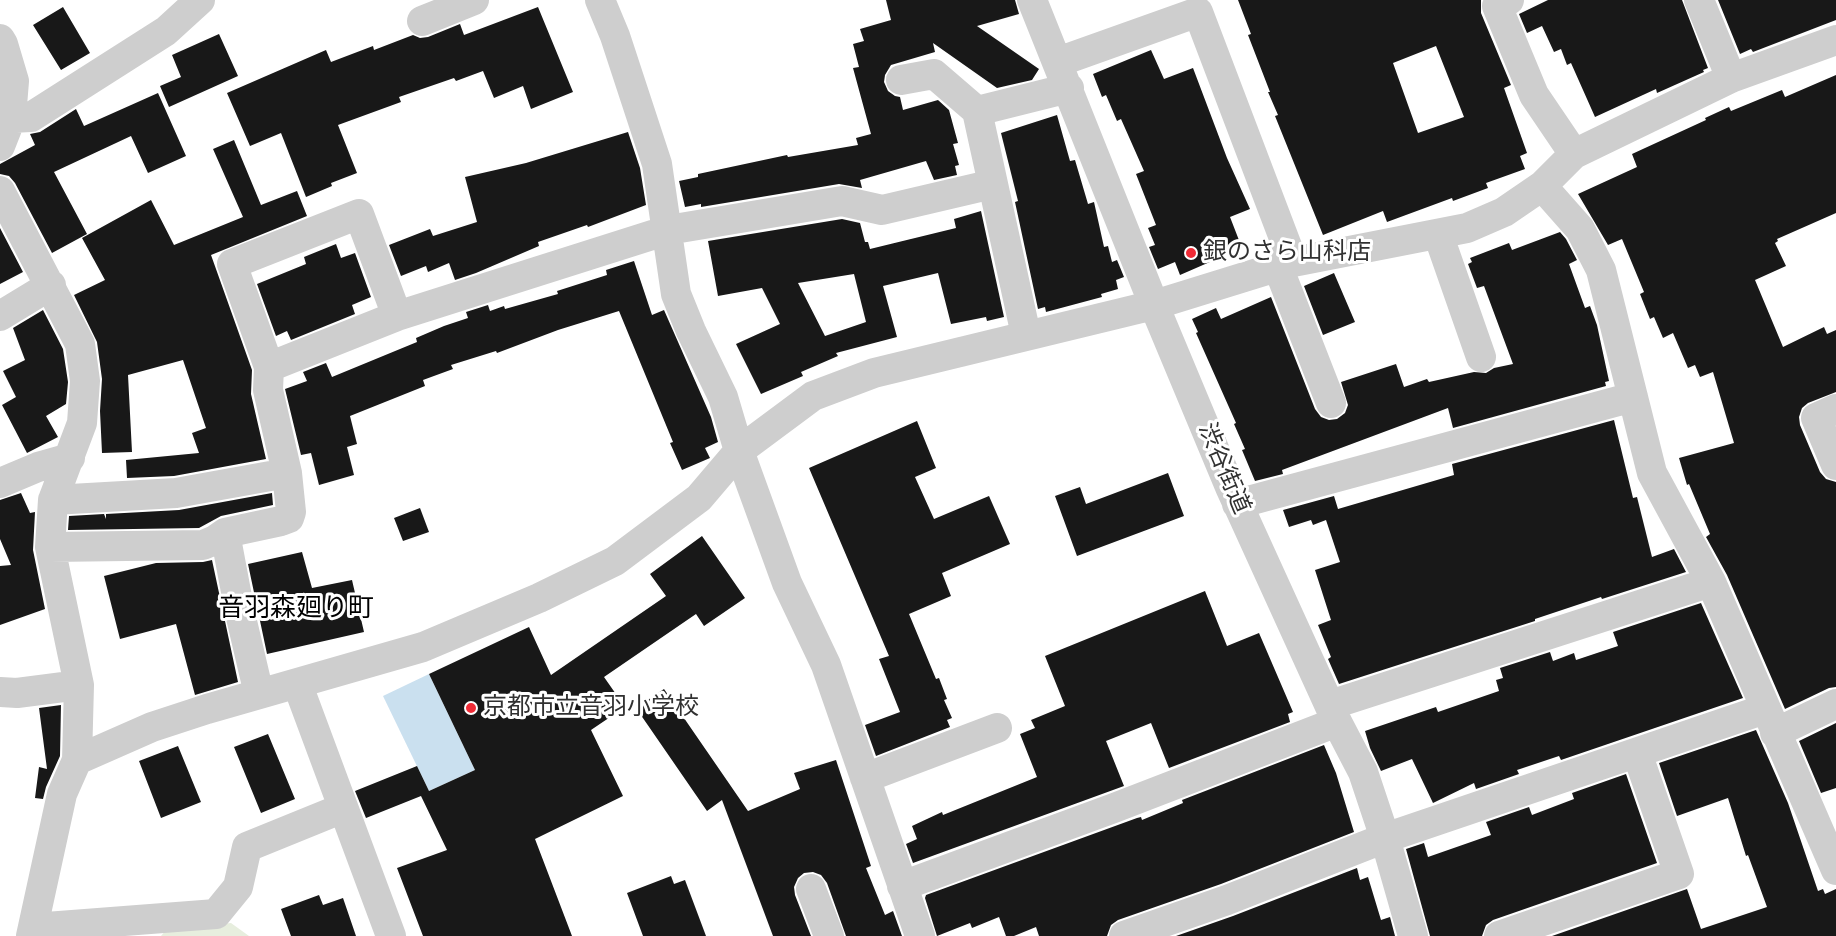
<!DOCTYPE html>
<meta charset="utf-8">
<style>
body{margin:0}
canvas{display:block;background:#fff}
</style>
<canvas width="1836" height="936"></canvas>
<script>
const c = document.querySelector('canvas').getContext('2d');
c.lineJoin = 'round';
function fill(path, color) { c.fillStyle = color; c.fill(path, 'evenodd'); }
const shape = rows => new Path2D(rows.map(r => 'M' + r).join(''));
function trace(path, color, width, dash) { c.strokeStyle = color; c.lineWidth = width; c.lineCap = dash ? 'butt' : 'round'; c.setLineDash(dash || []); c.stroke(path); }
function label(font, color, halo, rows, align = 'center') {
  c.font = font + ' Jost,"Noto Sans JP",sans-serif'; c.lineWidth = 6; c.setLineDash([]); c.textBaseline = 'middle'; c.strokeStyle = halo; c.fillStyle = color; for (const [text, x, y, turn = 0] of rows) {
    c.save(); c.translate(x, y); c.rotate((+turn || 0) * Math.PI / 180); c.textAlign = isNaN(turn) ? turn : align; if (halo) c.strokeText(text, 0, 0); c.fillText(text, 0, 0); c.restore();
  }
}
fill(shape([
 [231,923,249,936,161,936,166,930]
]), '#e7eede');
fill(shape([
 [429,674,475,770,429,791,383,696]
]), '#cae0ef');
fill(shape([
 [886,0,1015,0,1019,14,977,26,1039,69,1032,80,997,88,933,43,935,52,891,65,885,75,884,82,888,91,895,96,900,97,903,110,938,100,949,110,958,143,953,144,959,165,955,166,957,175,934,180,926,161,860,180,862,188,839,184,701,207,701,204,685,207,679,181,698,177,698,174,787,155,788,157,858,145,856,138,871,134,853,68,859,67,853,44,864,41,860,29,891,20],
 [1238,0,1481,0,1481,13,1511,85,1504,88,1527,153,1520,156,1525,169,1486,183,1488,188,1453,201,1452,198,1387,222,1383,211,1323,235,1275,116,1278,115,1268,92,1270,92,1248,35,1251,34],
 [1436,46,1464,117,1418,133,1393,63],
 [1548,0,1682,0,1708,68,1703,70,1704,72,1657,93,1656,89,1595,117,1571,63,1567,65,1561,49,1554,52,1542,26,1527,33,1519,14],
 [1718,0,1836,0,1836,20,1753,52,1751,49,1740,54],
 [63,7,90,53,61,70,33,25],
 [538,7,573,92,531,109,523,86,494,98,483,71,456,81,454,78,399,97,401,102,338,125,357,173,331,183,332,186,306,197,281,133,250,146,227,93,326,50,331,62,373,46,374,50,413,35,420,38,428,37,460,24,464,35],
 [219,34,238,76,169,107,160,86,181,77,172,55],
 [1151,50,1164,79,1193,68,1227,158,1250,209,1230,217,1242,248,1180,275,1175,262,1158,269,1149,247,1155,245,1148,228,1156,225,1136,174,1144,171,1121,119,1117,121,1106,95,1102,97,1093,74],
 [1836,75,1836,213,1777,239,1778,241,1775,243,1786,266,1755,280,1783,347,1824,327,1827,334,1836,330,1836,392,1808,403,1802,408,1799,417,1800,425,1820,472,1826,479,1836,482,1836,687,1829,688,1785,709,1727,575,1706,537,1710,534,1689,484,1687,485,1679,458,1734,443,1713,372,1700,377,1695,365,1688,368,1673,333,1663,338,1654,317,1650,319,1640,294,1644,292,1622,239,1608,245,1578,194,1637,167,1632,154,1706,120,1705,118,1729,107,1731,111,1782,90,1785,97],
 [158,93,186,156,148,173,131,136,54,172,87,234,52,253,15,183,9,176,0,174,0,164,35,145,30,134,40,132,76,109,84,126],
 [1057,115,1070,161,1075,160,1088,204,1094,202,1104,247,1108,246,1112,262,1117,260,1124,277,1116,280,1118,289,1101,294,1102,297,1046,312,1045,307,1038,309,1015,202,1018,201,1001,133],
 [628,132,640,168,646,205,588,227,587,225,538,242,539,246,476,273,455,280,449,263,428,272,426,266,401,276,389,245,430,229,433,236,477,222,465,177,526,163],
 [234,140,261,205,297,191,307,216,211,255,252,370,251,394,266,459,174,476,127,478,126,460,199,453,192,433,206,428,183,360,128,375,132,452,102,453,100,411,102,379,97,342,74,295,105,280,82,238,151,200,174,245,243,217,213,149],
 [981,211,1004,317,987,321,986,317,951,324,938,273,883,286,897,337,836,353,838,356,801,372,803,376,761,394,736,344,780,324,762,288,718,296,708,241,842,219,860,223,865,242,868,242,870,249,956,228,954,219],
 [854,274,866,322,825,336,798,283],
 [0,228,23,272,0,284],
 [1560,232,1566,239,1577,260,1569,264,1585,308,1590,306,1597,325,1609,381,1605,382,1606,386,1453,428,1448,408,1282,470,1283,474,1255,481,1242,450,1245,449,1234,424,1236,423,1196,333,1198,332,1192,319,1216,308,1221,319,1271,297,1315,409,1321,417,1329,420,1337,419,1345,413,1348,405,1341,382,1396,364,1404,387,1427,379,1429,382,1474,372,1486,373,1494,368,1513,364,1484,286,1477,288,1468,264,1472,262,1470,258,1509,243,1512,250],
 [336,244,341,258,355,253,371,297,352,305,355,314,291,340,287,331,276,336,257,284,306,264,304,257],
 [634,261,652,315,664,310,711,417,718,442,705,448,710,458,682,470,670,443,673,442,619,311,558,330,497,353,496,351,451,365,453,369,423,380,425,386,350,416,357,444,347,447,354,475,319,485,311,453,301,455,285,389,307,381,303,372,326,363,332,377,417,342,416,338,444,326,468,318,466,312,488,305,490,311,504,306,505,309,558,294,557,291,607,275,606,270],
 [1334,273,1355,322,1323,335,1304,286],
 [43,310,63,349,68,382,66,404,46,416,58,437,27,453,2,405,16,397,3,371,25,360,13,328],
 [1614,420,1633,498,1637,497,1652,557,1674,549,1686,572,1602,599,1601,597,1535,619,1535,621,1339,684,1328,659,1331,657,1318,625,1331,620,1315,570,1340,562,1326,520,1313,525,1311,520,1289,527,1283,510,1334,496,1338,509,1454,475,1452,464],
 [917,421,936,468,915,477,934,519,989,496,1010,544,942,573,951,596,909,614,936,679,939,678,947,699,944,700,952,718,947,720,950,727,876,756,865,725,900,712,879,659,889,656,809,468],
 [1168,473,1184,516,1077,556,1055,496,1080,487,1086,504],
 [21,493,30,513,35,512,33,550,45,609,0,625,0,566,11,565,0,539,0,500],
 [272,493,273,505,221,516,199,528,68,530,69,516,104,514,106,519,106,514,179,510],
 [420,508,429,532,403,541,394,518],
 [702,536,745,598,704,626,696,614,604,677,625,707,591,730,623,796,535,839,572,936,423,936,397,868,447,850,421,796,366,818,355,791,417,766,429,791,475,770,429,674,529,627,551,675,666,596,650,574],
 [302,552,312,588,352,580,364,632,267,654,248,564],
 [212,560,238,682,195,695,176,624,120,639,104,576,156,563,203,562],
 [1205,591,1227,646,1259,633,1293,712,1288,714,1290,722,1169,768,1151,723,1106,741,1124,786,913,863,906,844,917,839,912,826,942,812,943,815,1037,777,1020,734,1035,728,1031,720,1065,706,1045,656],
 [1701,603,1743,698,1561,760,1559,756,1517,770,1519,774,1476,789,1474,783,1433,803,1412,759,1381,771,1370,748,1365,731,1436,707,1438,712,1499,691,1496,680,1503,678,1500,668,1550,652,1553,661,1574,653,1576,660,1618,646,1613,632],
 [664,689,748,811,800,789,794,773,836,760,871,866,866,868,885,915,893,911,902,936,846,936,827,883,821,875,813,872,804,873,798,878,794,887,795,895,811,936,773,936,722,800,707,811,636,708],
 [61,705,60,756,46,787,43,799,35,798,39,767,47,769,39,708],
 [1836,723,1836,788,1821,793,1799,741],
 [1756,730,1788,803,1818,891,1823,889,1825,894,1836,889,1836,936,1552,936,1687,889,1701,929,1767,907,1748,855,1746,856,1728,798,1677,816,1659,763],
 [268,734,295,799,261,813,234,747],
 [1324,745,1336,773,1354,832,1221,884,1118,920,1111,925,1107,936,1039,936,1036,927,1014,936,1006,936,999,917,972,928,970,923,937,936,925,898,926,895,1137,818,1141,817,1142,820,1183,803,1182,800],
 [178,746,201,802,161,818,139,761],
 [1626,774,1657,863,1493,920,1486,925,1482,936,1430,936,1406,849,1424,843,1428,857,1491,835,1486,822,1529,807,1532,815,1574,799,1572,793],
 [1357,868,1360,880,1368,877,1381,920,1390,917,1395,936,1176,936,1233,916],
 [671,876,674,884,685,880,706,936,643,936,627,893],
 [319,895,323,905,343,898,356,936,291,936,281,909]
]), '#181818');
trace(shape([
 [600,0,615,36,657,164,676,294,691,331,723,397,739,451,787,583,826,665,920,936],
 [1032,0,1154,305,1230,487,1337,722,1363,772,1385,838,1413,936],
 [1509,0,1497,6,1534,95,1574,154],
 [1699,0,1731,78],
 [422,21,474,0],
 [0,39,3,44,14,81,11,118,0,146],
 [1058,62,1198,12,1293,262],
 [901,80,934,74,977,111],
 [11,118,31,117,166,31,200,0],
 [1542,186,1580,229,1601,270,1652,473,1711,582,1836,870],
 [0,191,80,344,85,381,82,423,53,500,50,547,79,685,77,760],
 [1438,234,1481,357],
 [1278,267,1331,403],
 [0,316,51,285],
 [1026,335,977,111,1069,88],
 [269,367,397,316,668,230,842,201,882,210,993,184],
 [1836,409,1816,418,1836,465],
 [0,483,38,467,70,458],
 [53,500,176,493,287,473],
 [1237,504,1633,397],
 [225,533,240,613,259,694],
 [50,547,203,545,215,540,225,533,281,521,289,518,291,512,287,473,268,390,269,367,232,264,359,214,397,316],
 [297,683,391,936],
 [0,692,17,693,79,685],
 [1330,705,1711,582],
 [1775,733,1836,704],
 [865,778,997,728],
 [902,886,1114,808,1337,722],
 [811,889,829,936],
 [33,928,216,914,238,887,247,847,343,808],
 [31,936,62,794,77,760,152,727,207,709,423,647,539,598,615,561,699,498,739,451,813,396,874,373,1154,305,1293,262,1467,228,1504,212,1542,186,1574,154,1731,78,1836,40],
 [1124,936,1227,900,1385,838,1765,709],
 [1499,936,1679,874,1637,753]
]), '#cecece', 30);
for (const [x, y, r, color] of [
 [1191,253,6,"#f02b36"],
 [471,708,6,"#f02b36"]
]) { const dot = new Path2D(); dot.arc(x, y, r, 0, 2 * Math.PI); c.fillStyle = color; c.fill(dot); trace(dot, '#fff', 2); }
label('24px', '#313131', '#fff', [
 ["銀のさら山科店",1203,253],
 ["京都市立音羽小学校",483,708]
], 'left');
label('24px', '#313131', '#fff', [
 ["渋谷街道",1223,469,67]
]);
label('26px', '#000', '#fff', [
 ["音羽森廻り町",296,610]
]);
</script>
